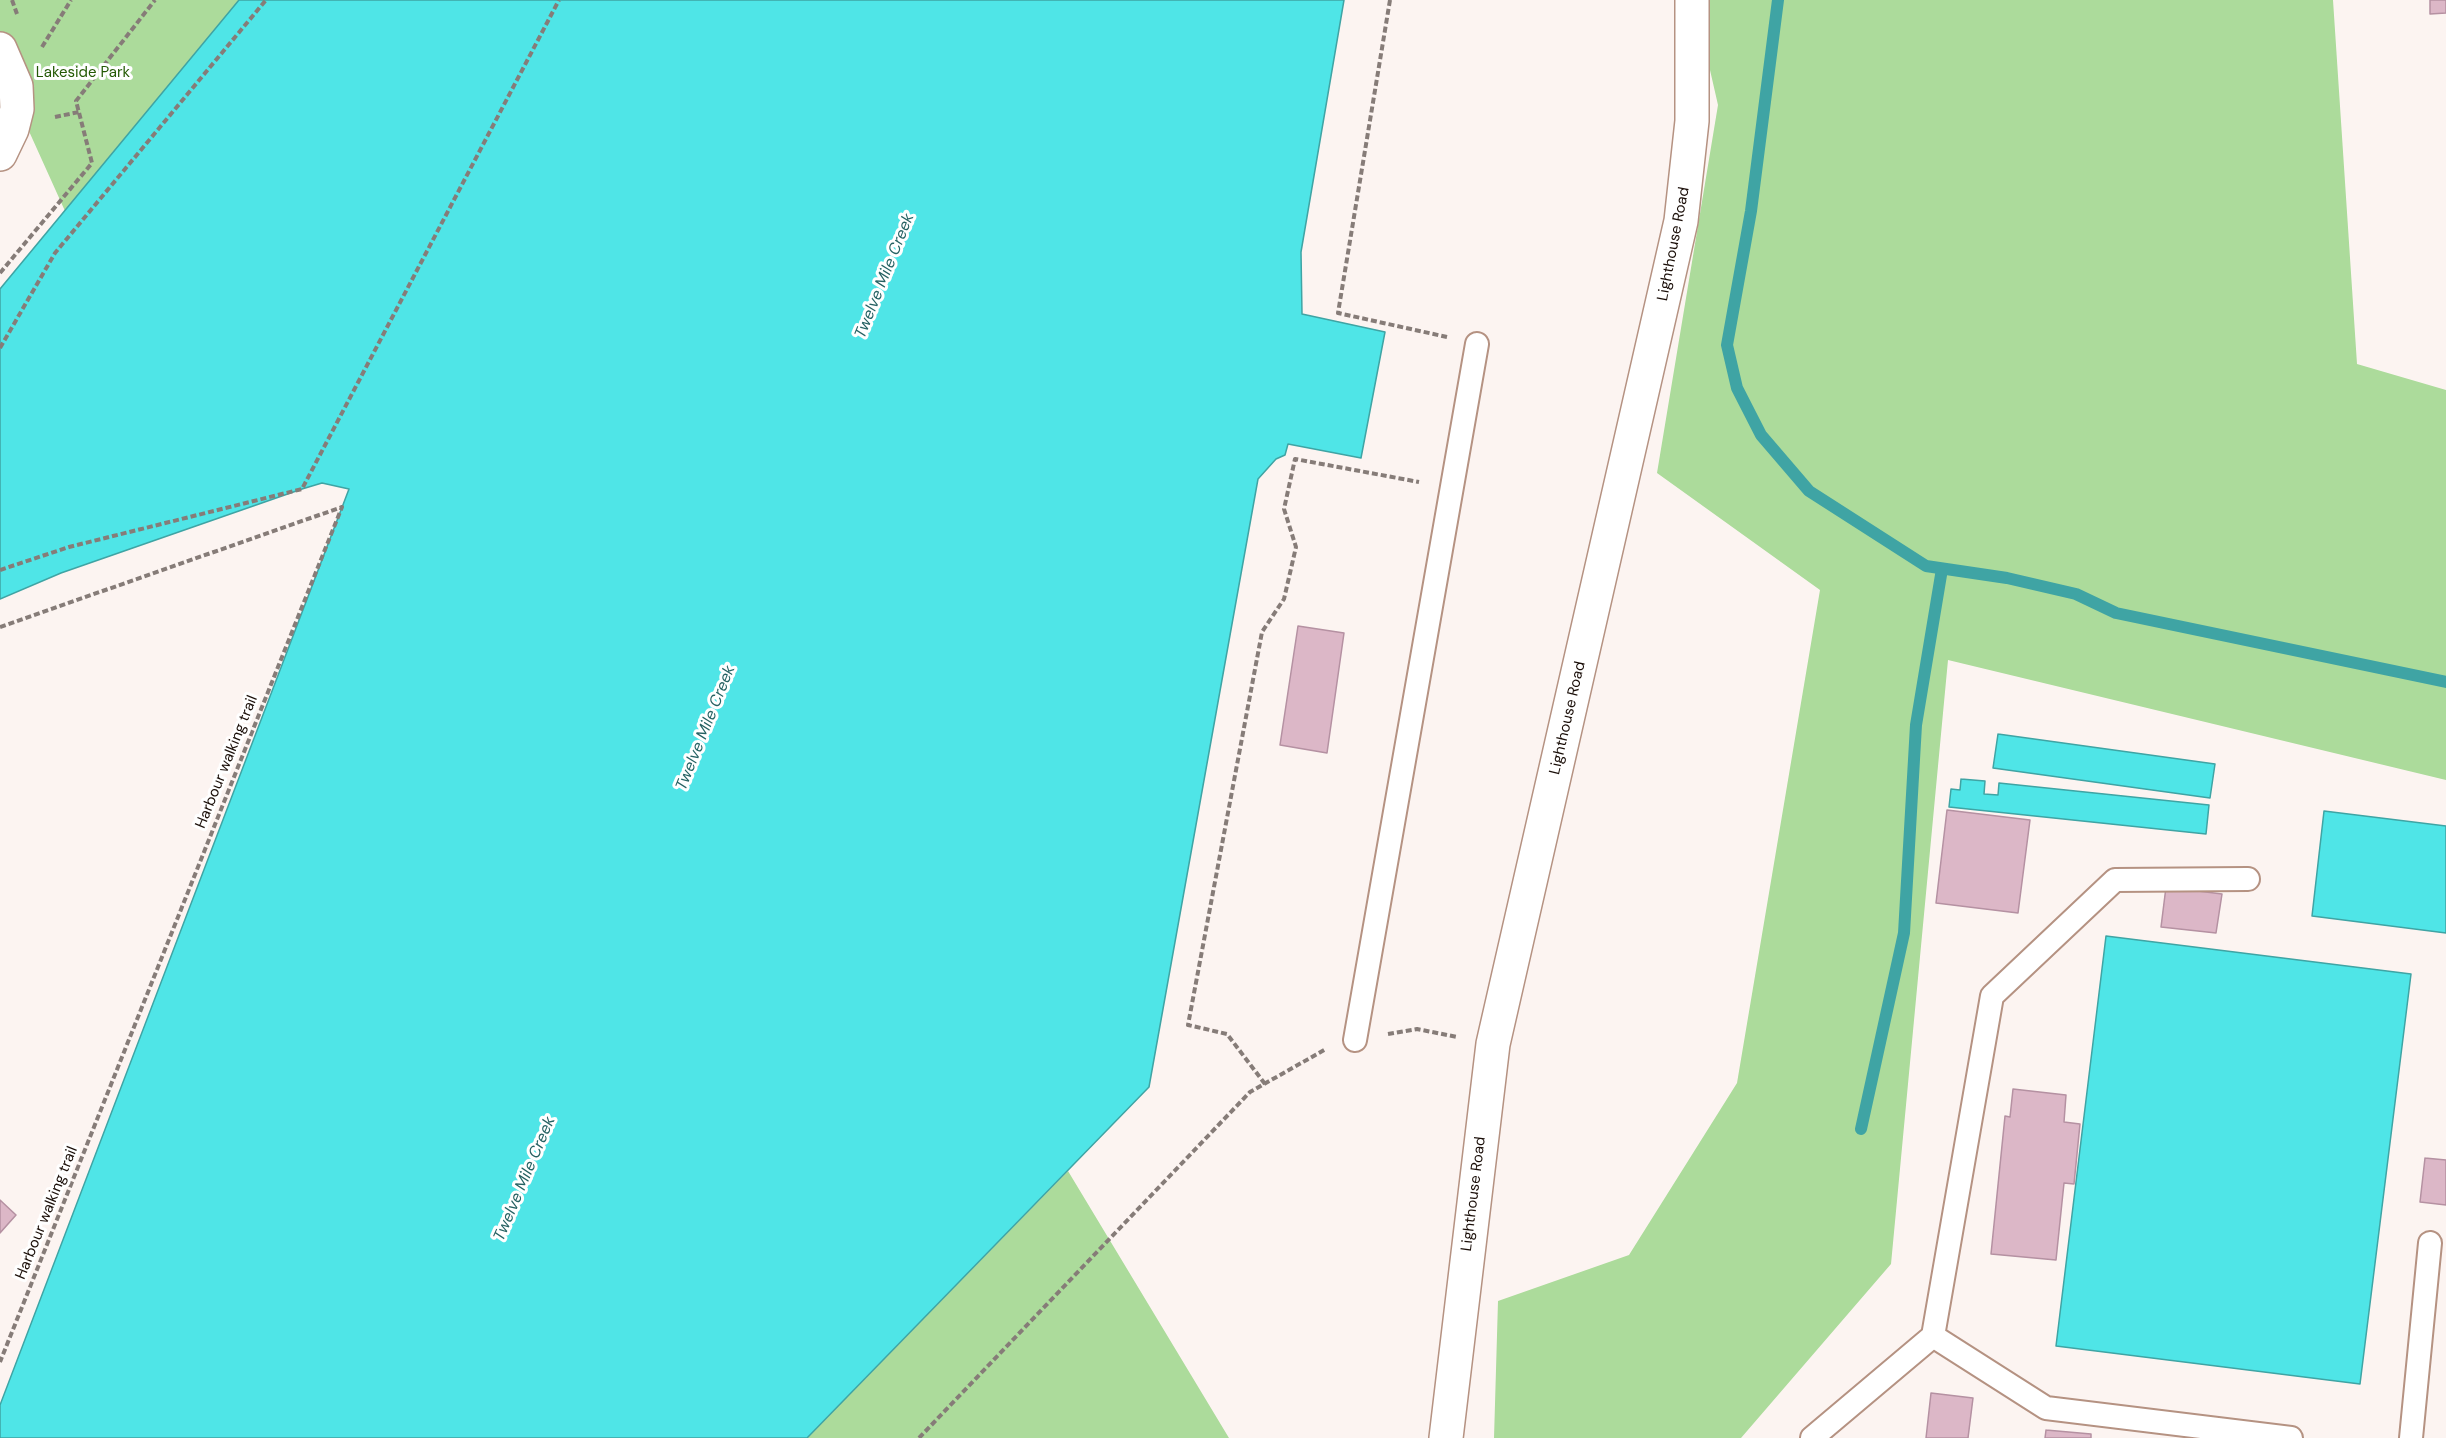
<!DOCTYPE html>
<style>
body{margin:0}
canvas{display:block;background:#fcf4f1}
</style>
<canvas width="2446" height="1438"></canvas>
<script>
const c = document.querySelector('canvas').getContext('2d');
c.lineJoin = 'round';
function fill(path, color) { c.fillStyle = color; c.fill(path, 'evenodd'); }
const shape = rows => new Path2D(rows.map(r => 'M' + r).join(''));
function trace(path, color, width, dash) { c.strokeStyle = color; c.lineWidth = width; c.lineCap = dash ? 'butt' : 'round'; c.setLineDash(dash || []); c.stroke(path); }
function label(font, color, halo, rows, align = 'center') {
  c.font = font + ' "DM Sans",sans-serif'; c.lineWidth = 6; c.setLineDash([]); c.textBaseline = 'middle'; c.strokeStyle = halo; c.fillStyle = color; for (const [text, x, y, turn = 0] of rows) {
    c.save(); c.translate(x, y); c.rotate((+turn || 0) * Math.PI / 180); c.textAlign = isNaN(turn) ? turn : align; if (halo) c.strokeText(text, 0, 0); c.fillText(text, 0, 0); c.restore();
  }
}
fill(shape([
 [0,0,239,0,65,211,0,67],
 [1694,0,2333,0,2357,364,2446,390,2446,780,1948,660,1891,1264,1741,1438,1494,1438,1498,1301,1629,1255,1737,1083,1820,590,1657,473,1718,105],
 [1068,1171,1229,1438,807,1438]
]), '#acdb9b');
const water = shape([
 [239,0,1344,0,1301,252,1302,314,1385,332,1361,458,1288,444,1285,455,1276,459,1258,479,1149,1087,807,1438,0,1438,0,1405,349,489,322,483,302,489,61,573,0,599,0,289,239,0],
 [1998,734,2215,764,2210,798,1993,768,1998,734],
 [1961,779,1985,781,1984,794,1998,795,1999,783,2209,805,2206,834,1949,807,1951,789,1960,790,1961,779],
 [2324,811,2446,826,2446,933,2312,916,2324,811],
 [2106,936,2411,974,2360,1384,2056,1346,2106,936]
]);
fill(water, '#4fe5e7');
trace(water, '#3fa4a4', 1.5);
trace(shape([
 [1778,0,1751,211,1727,345,1737,388,1761,435,1809,491,1926,566,2007,578,2076,594,2116,613,2446,682],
 [1861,1129,1904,933,1916,725,1942,569]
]), '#3fa4a4', 12);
const building = shape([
 [2430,0,2446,0,2446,13,2430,14,2430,0],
 [1298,626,1344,633,1327,753,1280,745,1298,626],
 [1947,810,2030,820,2018,913,1936,903,1947,810],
 [2166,887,2222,894,2216,933,2161,927,2166,887],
 [2013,1089,2066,1095,2064,1122,2080,1124,2074,1184,2064,1183,2056,1260,1991,1254,2005,1116,2010,1117,2013,1089],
 [2425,1158,2446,1160,2446,1205,2420,1202,2425,1158],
 [0,1200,16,1215,0,1233,0,1200],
 [1931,1393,1973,1398,1968,1438,1926,1438,1931,1393],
 [2046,1430,2091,1434,2091,1438,2045,1438,2046,1430]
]);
fill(building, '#dcb7c7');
trace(building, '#b591a2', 1.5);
const lane = shape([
 [1355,1040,1477,344],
 [1933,1336,2046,1408,2291,1438],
 [1812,1438,1933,1336,1992,996,2115,880,2248,879],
 [2411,1438,2430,1243]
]);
const street = shape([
 [0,49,16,86,17,109,12,129,0,154],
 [1446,1438,1493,1044,1681,221,1692,121,1692,0]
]);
trace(lane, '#b59282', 26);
trace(street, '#b59282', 36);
trace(shape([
 [12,0,17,14],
 [1390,0,1338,313,1447,337],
 [42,47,71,0],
 [55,117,79,112],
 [0,273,92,163,76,101,155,0],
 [0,348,55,253,266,0],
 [0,570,69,547,302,489,559,0],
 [0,627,342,507,0,1362],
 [1388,1034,1417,1029,1457,1037],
 [1265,1084,1227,1034,1188,1025,1262,632,1284,599,1296,547,1284,509,1295,459,1419,482],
 [919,1438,1250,1092,1326,1049]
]), '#867c78', 4, [6, 3]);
trace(lane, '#fff', 22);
trace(street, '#fff', 33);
label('15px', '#245a05', '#fff', [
 ["Lakeside Park",83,73]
]);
label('15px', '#1a0e08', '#fff', [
 ["Lighthouse Road",1674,244,-79],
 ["Lighthouse Road",1568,718,-77],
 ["Harbour walking trail",227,762,-68],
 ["Lighthouse Road",1474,1194,-83],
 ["Harbour walking trail",47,1213,-68]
]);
label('italic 16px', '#266263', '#fff', [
 ["Twelve Mile Creek",885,276,-68],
 ["Twelve Mile Creek",706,728,-68],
 ["Twelve Mile Creek",525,1179,-67]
]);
</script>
